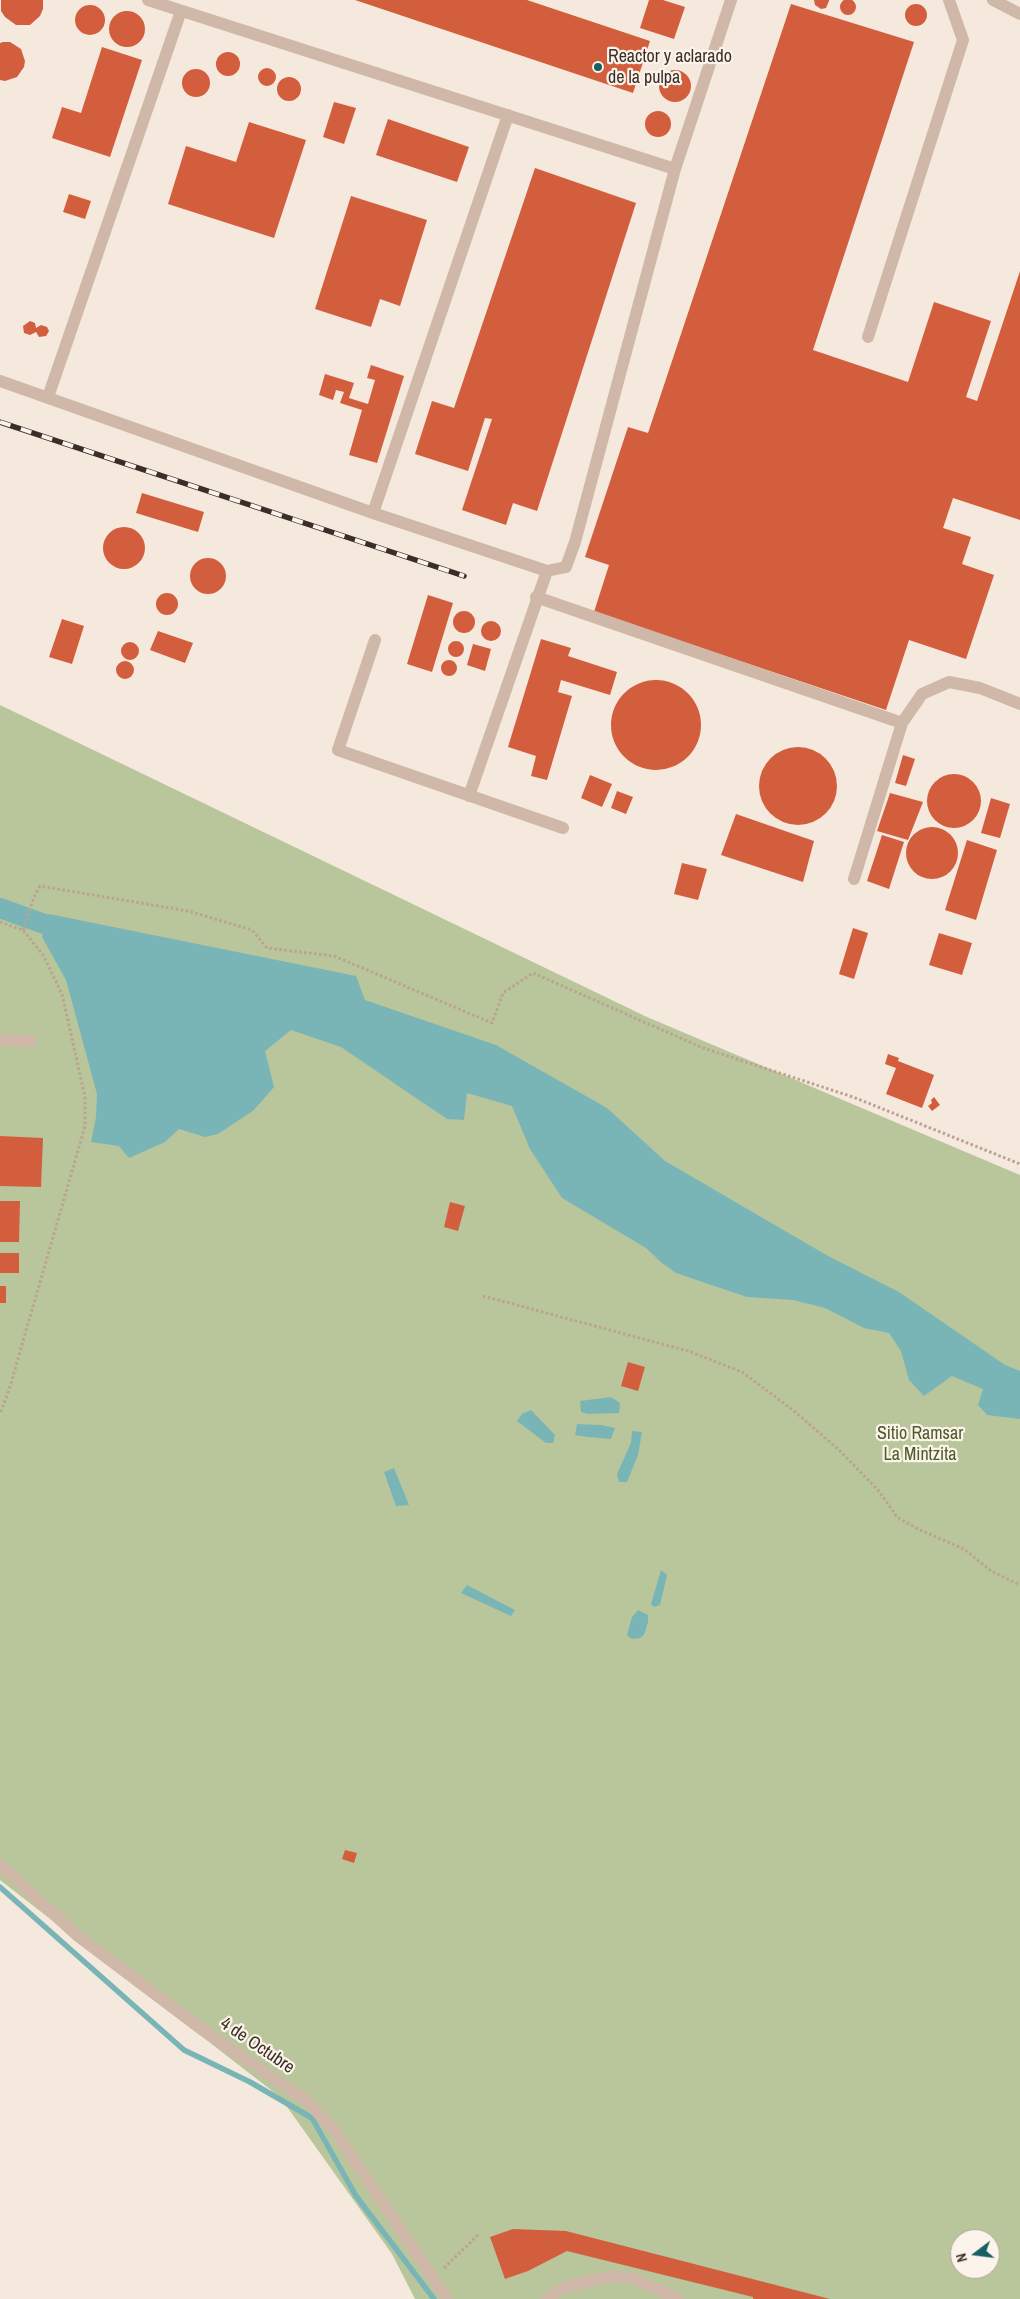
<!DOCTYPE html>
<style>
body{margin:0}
#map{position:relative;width:1020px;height:2299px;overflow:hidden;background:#f5e9dd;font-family:"Archivo Narrow",sans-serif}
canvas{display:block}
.north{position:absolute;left:950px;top:2229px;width:50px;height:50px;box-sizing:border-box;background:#fcf3ea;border:1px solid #afa49c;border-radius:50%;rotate:255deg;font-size:14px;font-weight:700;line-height:20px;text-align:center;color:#3b2e28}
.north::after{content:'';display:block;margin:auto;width:18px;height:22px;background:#195e61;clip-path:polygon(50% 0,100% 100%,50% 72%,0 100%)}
</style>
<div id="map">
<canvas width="1020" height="2299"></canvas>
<div class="north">N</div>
</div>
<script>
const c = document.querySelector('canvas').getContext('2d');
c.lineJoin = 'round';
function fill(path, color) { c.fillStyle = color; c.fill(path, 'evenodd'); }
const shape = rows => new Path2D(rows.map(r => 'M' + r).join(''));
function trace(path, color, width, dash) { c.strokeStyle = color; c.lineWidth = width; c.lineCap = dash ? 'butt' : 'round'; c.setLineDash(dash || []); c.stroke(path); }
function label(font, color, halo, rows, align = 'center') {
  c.font = font + ' "Archivo Narrow",sans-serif'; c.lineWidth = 4.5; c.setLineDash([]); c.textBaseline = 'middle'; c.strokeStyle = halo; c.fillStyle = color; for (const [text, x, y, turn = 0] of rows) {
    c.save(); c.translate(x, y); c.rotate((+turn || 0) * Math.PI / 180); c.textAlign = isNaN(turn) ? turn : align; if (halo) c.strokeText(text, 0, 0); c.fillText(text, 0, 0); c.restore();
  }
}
fill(shape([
 [0,705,647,1017,1020,1175,1020,2299,415,2299,392,2254,280,2097,0,1880],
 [960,2239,990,2239,990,2269,960,2269]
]), '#b9c69b');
fill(shape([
 [49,914,356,976,365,1000,496,1045,607,1108,665,1161,828,1256,899,1292,1005,1365,1020,1371,1020,1419,987,1415,978,1405,983,1389,952,1376,924,1396,909,1380,901,1351,889,1333,864,1328,825,1308,793,1300,747,1297,676,1273,662,1263,646,1248,562,1198,530,1149,512,1106,467,1093,464,1120,447,1119,341,1047,291,1030,265,1051,274,1087,254,1110,218,1134,205,1137,179,1129,165,1142,129,1158,119,1146,91,1142,96,1117,97,1094,66,980,42,937],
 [611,1397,620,1403,619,1413,587,1414,581,1412,580,1401],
 [531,1410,555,1435,553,1443,546,1443,517,1421,522,1414],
 [577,1424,601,1425,615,1428,611,1439,587,1437,575,1435],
 [632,1431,642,1432,638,1455,627,1482,619,1482,617,1474,631,1443],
 [394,1468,409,1505,396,1506,384,1472],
 [661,1570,667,1575,660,1605,654,1607,651,1604],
 [467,1585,515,1610,511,1616,461,1593],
 [638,1610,648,1615,648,1622,644,1635,640,1638,632,1639,627,1635,632,1617]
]), '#79b5b6');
trace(shape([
 [0,1887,184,2050,250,2082,312,2118,356,2196,434,2299]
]), '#79b5b6', 5.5);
trace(shape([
 [0,908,47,925]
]), '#79b5b6', 20);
fill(shape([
 '840 7a8 8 0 1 1 16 0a8 8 0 1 1-16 0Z',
 [1,0,43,0,43,9,40,16,30,25,16,25,5,17,1,11],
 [355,0,527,0,650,41,633,93],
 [649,0,663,0,685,7,674,39,640,28],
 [814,0,829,0,829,1,826,8,821,9,815,5],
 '905 15a11 11 0 1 1 22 0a11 11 0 1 1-22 0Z',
 [791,4,914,42,813,350,908,382,934,302,991,321,966,397,977,401,1020,271,1020,520,953,498,943,528,971,537,962,564,994,575,966,659,909,640,886,710,594,612,609,565,585,557,628,427,648,433],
 '75 20a15 15 0 1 1 30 0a15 15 0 1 1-30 0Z',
 '109 29a18 18 0 1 1 36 0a18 18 0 1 1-36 0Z',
 [3,42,10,42,21,49,25,61,24,67,17,77,5,81,0,80,0,43],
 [102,47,142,60,110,157,52,138,62,107,81,113],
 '216 64a12 12 0 1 1 24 0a12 12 0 1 1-24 0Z',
 '258 77a9 9 0 1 1 18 0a9 9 0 1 1-18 0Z',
 '182 83a14 14 0 1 1 28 0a14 14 0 1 1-28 0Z',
 '659 86a16 16 0 1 1 32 0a16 16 0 1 1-32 0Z',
 '277 89a12 12 0 1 1 24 0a12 12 0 1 1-24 0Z',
 [334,102,356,108,344,144,323,137],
 '645 124a13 13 0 1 1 26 0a13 13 0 1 1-26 0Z',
 [388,119,469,147,457,182,376,155],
 [249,122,306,140,274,238,168,204,186,146,236,162],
 [535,168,636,203,537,511,513,503,506,525,462,510,492,419,485,418,468,471,415,454,432,401,454,408],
 [69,194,91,201,85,219,63,212],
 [351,196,427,220,400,306,380,299,371,327,315,309],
 [30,321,35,323,36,328,41,325,47,327,49,331,46,336,39,337,36,332,30,335,24,333,23,326],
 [371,365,404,376,377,463,349,455,362,410,340,403,344,392,336,390,333,400,319,395,325,374,354,383,349,398,368,404,375,380,367,378],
 [142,493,204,512,198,532,136,513],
 '103 548a21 21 0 1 1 42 0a21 21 0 1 1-42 0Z',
 '190 576a18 18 0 1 1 36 0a18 18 0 1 1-36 0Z',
 '156 604a11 11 0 1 1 22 0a11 11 0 1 1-22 0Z',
 [428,595,453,603,432,672,407,664],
 '453 622a11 11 0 1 1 22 0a11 11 0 1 1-22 0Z',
 [62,619,84,626,72,664,49,657],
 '481 631a10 10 0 1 1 20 0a10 10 0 1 1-20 0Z',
 [158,631,193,643,185,663,150,650],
 [541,639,571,648,568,656,617,672,610,695,561,680,558,692,572,696,547,780,531,776,536,756,508,747],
 '448 649a8 8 0 1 1 16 0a8 8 0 1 1-16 0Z',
 '121 651a9 9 0 1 1 18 0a9 9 0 1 1-18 0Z',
 [473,644,491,649,485,671,467,665],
 '441 668a8 8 0 1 1 16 0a8 8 0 1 1-16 0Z',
 '116 670a9 9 0 1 1 18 0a9 9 0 1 1-18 0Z',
 '611 725a45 45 0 1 1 90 0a45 45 0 1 1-90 0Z',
 '759 786a39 39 0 1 1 78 0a39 39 0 1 1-78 0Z',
 [903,755,915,759,906,786,895,783],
 '927 801a27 27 0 1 1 54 0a27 27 0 1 1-54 0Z',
 [590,775,612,784,602,807,581,798],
 [617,791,633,797,626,814,611,808],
 [890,793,923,802,908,840,877,831],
 [991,798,1010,804,1000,838,981,833],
 [736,814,814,841,803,882,721,855],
 '906 853a26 26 0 1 1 52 0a26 26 0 1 1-52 0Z',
 [882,835,904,842,889,889,867,881],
 [967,840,997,850,976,920,945,910],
 [682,863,707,869,698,900,674,894],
 [853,928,868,933,854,979,839,974],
 [939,933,972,943,962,975,929,965],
 [888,1054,899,1058,898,1061,934,1075,922,1108,886,1094,896,1068,885,1064],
 [934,1097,940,1105,932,1111,928,1106,932,1103,931,1100],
 [0,1136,43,1138,41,1187,0,1186],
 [0,1201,20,1201,19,1242,0,1242],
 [450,1202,465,1206,458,1231,444,1227],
 [0,1253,19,1253,19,1273,0,1273],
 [0,1286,6,1286,6,1303,0,1303],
 [628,1362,645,1367,638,1391,621,1386],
 [345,1850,357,1853,354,1863,342,1859],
 [513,2229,566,2231,830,2299,753,2299,753,2297,567,2251,528,2271,505,2279,490,2237]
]), '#d35e3d');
trace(shape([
 [0,922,23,930,43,955,62,994,85,1097,85,1126,9,1390,0,1414],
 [23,930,34,897,40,886,188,911,252,930,267,948,334,956,492,1023,503,993,533,973,703,1048,853,1097,1020,1164],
 [483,1296,688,1351,742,1372,794,1411,838,1449,878,1490,897,1517,916,1528,964,1549,991,1571,1020,1585],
 [444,2268,478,2235]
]), '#bba291', 3, [2.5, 2.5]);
trace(shape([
 [148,0,675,169,731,0],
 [993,0,1020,14],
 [868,337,963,40,949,0],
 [0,381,373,513,547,571,566,567,575,542,675,169],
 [48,397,181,11],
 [373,513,508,115],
 [536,597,902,723],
 [375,640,338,750,563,828],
 [469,796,547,571],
 [854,879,902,723,922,694,949,682,980,688,1020,704],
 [0,1040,31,1041],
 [0,1865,78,1936,200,2028,307,2101,334,2130,447,2299],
 [546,2299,565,2287,608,2277,631,2277,678,2299]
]), '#cfb8a7', 12);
const rail = shape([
 [0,422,464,576]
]);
trace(rail, '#3b2e28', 5.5);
trace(rail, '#fcf3ea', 4, [11]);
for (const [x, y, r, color] of [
 [598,67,5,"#195e61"]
]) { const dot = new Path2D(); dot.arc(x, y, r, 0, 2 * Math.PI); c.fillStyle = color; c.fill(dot); trace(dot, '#fcf3ea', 2); }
label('18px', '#3b2e28', '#fcf3ea', [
 ["Reactor y aclarado",608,57],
 ["de la pulpa",608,78]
], 'left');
label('18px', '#4b5c29', '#fcf3ea', [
 ["Sitio Ramsar",920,1434],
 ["La Mintzita",920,1455]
]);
label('18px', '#3b2e28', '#fcf3ea', [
 ["4 de Octubre",257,2046,34]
]);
</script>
